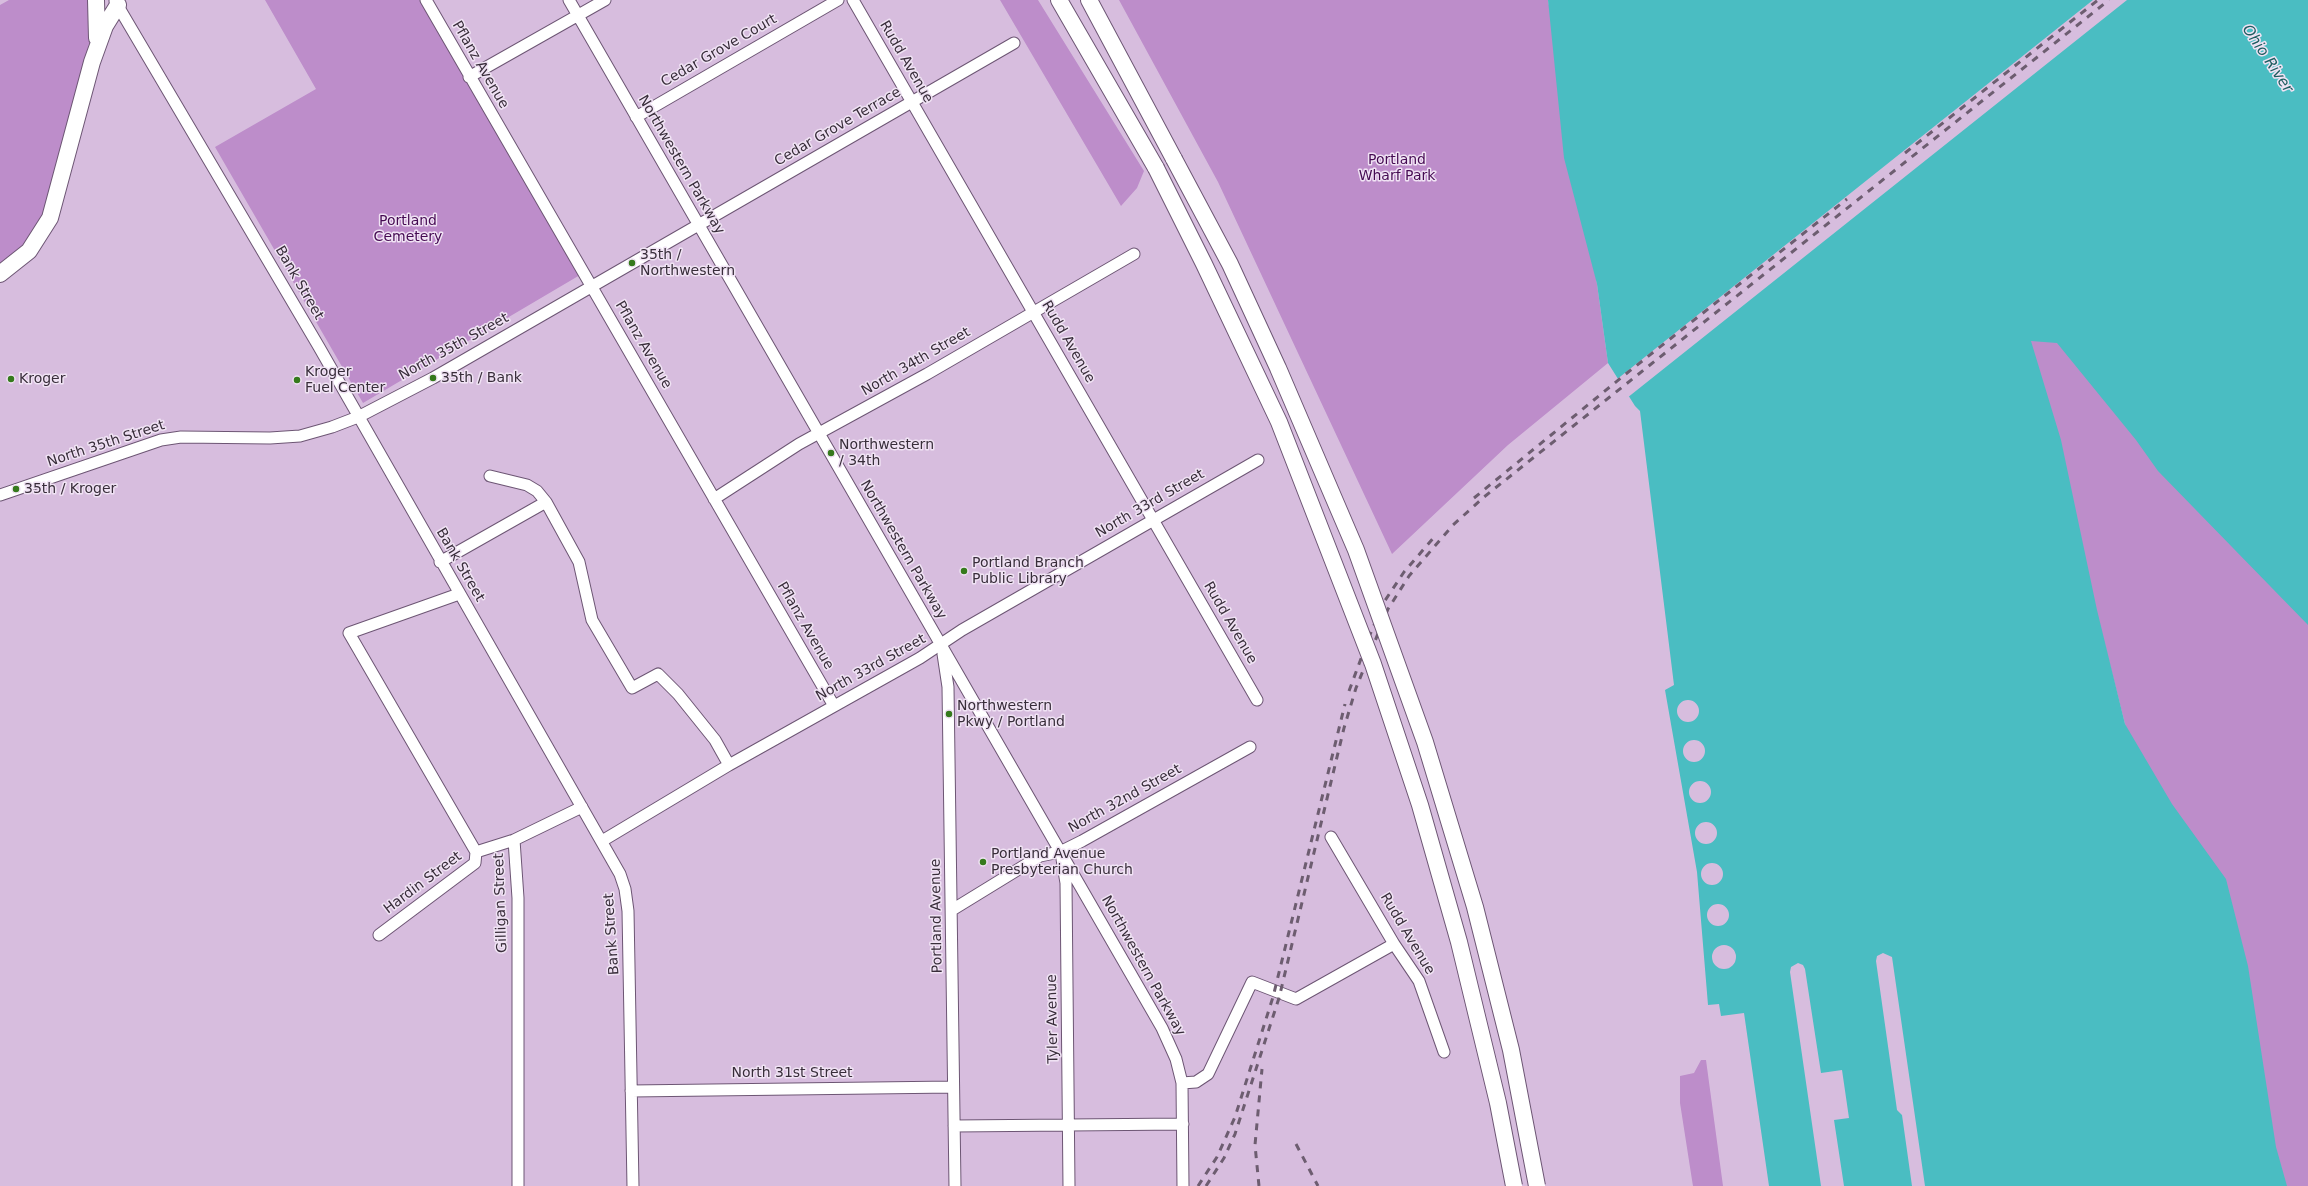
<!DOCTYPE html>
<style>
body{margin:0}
canvas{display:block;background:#d7bdde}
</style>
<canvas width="2308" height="1186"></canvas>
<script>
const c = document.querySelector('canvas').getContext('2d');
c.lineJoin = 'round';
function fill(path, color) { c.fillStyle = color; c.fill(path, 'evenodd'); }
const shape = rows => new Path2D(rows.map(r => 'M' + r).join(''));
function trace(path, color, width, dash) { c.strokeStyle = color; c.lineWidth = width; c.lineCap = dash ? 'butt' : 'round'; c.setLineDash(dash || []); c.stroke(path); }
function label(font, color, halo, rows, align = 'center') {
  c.font = font + ' "DejaVu Sans",sans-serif'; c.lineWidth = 3; c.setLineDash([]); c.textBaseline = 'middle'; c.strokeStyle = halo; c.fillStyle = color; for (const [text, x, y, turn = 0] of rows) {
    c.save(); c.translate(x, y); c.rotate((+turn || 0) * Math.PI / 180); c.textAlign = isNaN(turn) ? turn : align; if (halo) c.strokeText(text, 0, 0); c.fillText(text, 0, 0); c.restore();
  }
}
fill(shape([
 [9,0,92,0,93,29,42,217,21,248,0,264,0,5],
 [265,0,420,0,580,275,363,403,215,147,316,89],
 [1000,0,1038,0,1144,171,1137,188,1121,206],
 [1119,0,1548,0,1597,284,1608,363,1508,445,1392,554,1218,182],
 [2019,306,2308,563,2308,1186,2253,1186,2125,724],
 [1701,1060,1706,1060,1723,1186,1693,1186,1692,1180,1680,1103,1680,1076,1694,1073]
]), '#bd8dca');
fill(shape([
 [1548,0,2308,0,2308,625,2158,471,2136,440,2057,343,2031,341,2061,440,2097,610,2125,724,2172,804,2226,879,2248,966,2276,1147,2287,1186,1769,1186,1744,1013,1721,1016,1719,1004,1708,1005,1697,872,1665,690,1674,685,1640,411,1635,406,1608,363,1597,284,1564,158]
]), '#4abdc2');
fill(shape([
 [2093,0,2127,0,1627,398,1616,380],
 '1677 711a11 11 0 1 1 22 0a11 11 0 1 1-22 0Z',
 '1683 751a11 11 0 1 1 22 0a11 11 0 1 1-22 0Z',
 '1689 792a11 11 0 1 1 22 0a11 11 0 1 1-22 0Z',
 '1695 833a11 11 0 1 1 22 0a11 11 0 1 1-22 0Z',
 '1701 874a11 11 0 1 1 22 0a11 11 0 1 1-22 0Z',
 '1707 915a11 11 0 1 1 22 0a11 11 0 1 1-22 0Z',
 '1712 957a12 12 0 1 1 24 0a12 12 0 1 1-24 0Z',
 [1883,953,1892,957,1925,1186,1912,1186,1902,1115,1897,1110,1876,961,1877,956],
 [1798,963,1803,965,1805,969,1821,1073,1842,1070,1849,1118,1834,1120,1844,1186,1821,1186,1790,972,1791,967]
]), '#d7bdde');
const minor = shape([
 [426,0,834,706],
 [569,0,1162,1028,1176,1059,1182,1083,1183,1186],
 [853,0,1257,700],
 [115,1,319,347,620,874,625,889,628,911,633,1186],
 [469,77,605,0],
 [636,117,838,0],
 [490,476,527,485,537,491,546,502],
 [0,495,161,440,181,437,270,438,300,436,332,427,358,417,433,378,1014,43],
 [714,499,799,444,927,374,1134,254],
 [440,562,546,502,579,562,592,620,632,688,658,674,678,694,715,740,729,765],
 [459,594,349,633,476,852],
 [943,654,948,687,955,1186],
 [1331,837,1394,944,1419,981,1444,1052],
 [514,840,518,898,518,1186],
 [602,841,729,765,920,658,962,630,1258,460],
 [476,852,514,840,582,807],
 [1062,859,1066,883,1069,1186],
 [952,910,1040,856,1060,852,1082,841,1250,747],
 [379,935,475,863,476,852],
 [1182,1083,1196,1082,1208,1074,1252,982,1296,999,1394,944],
 [631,1091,953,1087],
 [954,1126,1183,1124]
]);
const highway = shape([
 [96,0,97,38],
 [1059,0,1156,168],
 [1089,0,1174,159],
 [0,274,29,251,50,218,92,62,105,26,118,5]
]);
trace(minor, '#6d5674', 13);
trace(highway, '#6d5674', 18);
trace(minor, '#fff', 11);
trace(highway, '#fff', 16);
trace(shape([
 [1905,153,2098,0],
 [1474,498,1622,377,1847,199],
 [1349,691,1369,637,1384,602,1404,572,1436,535],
 [1296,1144,1318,1186],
 [1198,1186,1217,1157,1235,1117,1273,997,1345,704],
 [1206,1186,1224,1158,1235,1134,1279,998,1344,728,1356,688,1388,609,1409,576,1453,525,1484,497,2109,0],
 [1259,1186,1255,1145,1262,1069]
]), '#6d5d70', 3, [7, 7]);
const highwayBridge = shape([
 [1174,159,1230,264,1278,368,1356,550,1425,742,1475,907,1511,1050,1537,1186],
 [1156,168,1204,264,1279,422,1373,664,1420,805,1459,942,1498,1103,1514,1186]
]);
trace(highwayBridge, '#6d5674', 18, []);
trace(highwayBridge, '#fff', 16);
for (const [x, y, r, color] of [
 [632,263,4,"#357a1c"],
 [433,378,4,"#357a1c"],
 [11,379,4,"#357a1c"],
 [297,380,4,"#357a1c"],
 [831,453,4,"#357a1c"],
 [16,489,4,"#357a1c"],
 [964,571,4,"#357a1c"],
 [949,714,4,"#357a1c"],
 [983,862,4,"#357a1c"]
]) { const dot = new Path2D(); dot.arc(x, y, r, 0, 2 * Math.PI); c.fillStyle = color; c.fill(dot); trace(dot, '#f0e3f4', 1.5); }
label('14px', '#382d3a', '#f0e3f4', [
 ["Cedar Grove Court",719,51,-30],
 ["Rudd Avenue",906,62,60],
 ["Pflanz Avenue",480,65,60],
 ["Cedar Grove Terrace",838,127,-30],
 ["Northwestern Parkway",681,165,60],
 ["Bank Street",299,283,60],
 ["Rudd Avenue",1068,342,60],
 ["Pflanz Avenue",643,345,60],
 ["North 35th Street",454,347,-29],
 ["North 34th Street",916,362,-30],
 ["North 35th Street",106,444,-18],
 ["North 33rd Street",1150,504,-30],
 ["Northwestern Parkway",903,550,60],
 ["Bank Street",460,565,60],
 ["Rudd Avenue",1230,623,60],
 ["Pflanz Avenue",805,626,60],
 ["North 33rd Street",871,668,-29],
 ["North 32nd Street",1125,799,-29],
 ["Hardin Street",423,883,-37],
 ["Gilligan Street",501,903,-92],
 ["Portland Avenue",937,916,-91],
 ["Bank Street",612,934,-94],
 ["Rudd Avenue",1407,934,59],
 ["Northwestern Parkway",1143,966,61],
 ["Tyler Avenue",1053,1019,-91],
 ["North 31st Street",792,1073]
]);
label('14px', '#450a52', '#f0e3f4', [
 ["Portland",1397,160],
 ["Wharf Park",1397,176],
 ["Portland",408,221],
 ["Cemetery",408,237]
]);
label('14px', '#382d3a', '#f0e3f4', [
 ["35th /",640,255],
 ["Northwestern",640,271],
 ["Kroger",305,372],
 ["Fuel Center",305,388],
 ["35th / Bank",441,378],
 ["Kroger",19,379],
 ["Northwestern",839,445],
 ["/ 34th",839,461],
 ["35th / Kroger",24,489],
 ["Portland Branch",972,563],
 ["Public Library",972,579],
 ["Northwestern",957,706],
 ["Pkwy / Portland",957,722],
 ["Portland Avenue",991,854],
 ["Presbyterian Church",991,870]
], 'left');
label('italic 15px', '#1e5d60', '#f0e3f4', [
 ["Ohio River",2267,59,56]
]);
</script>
